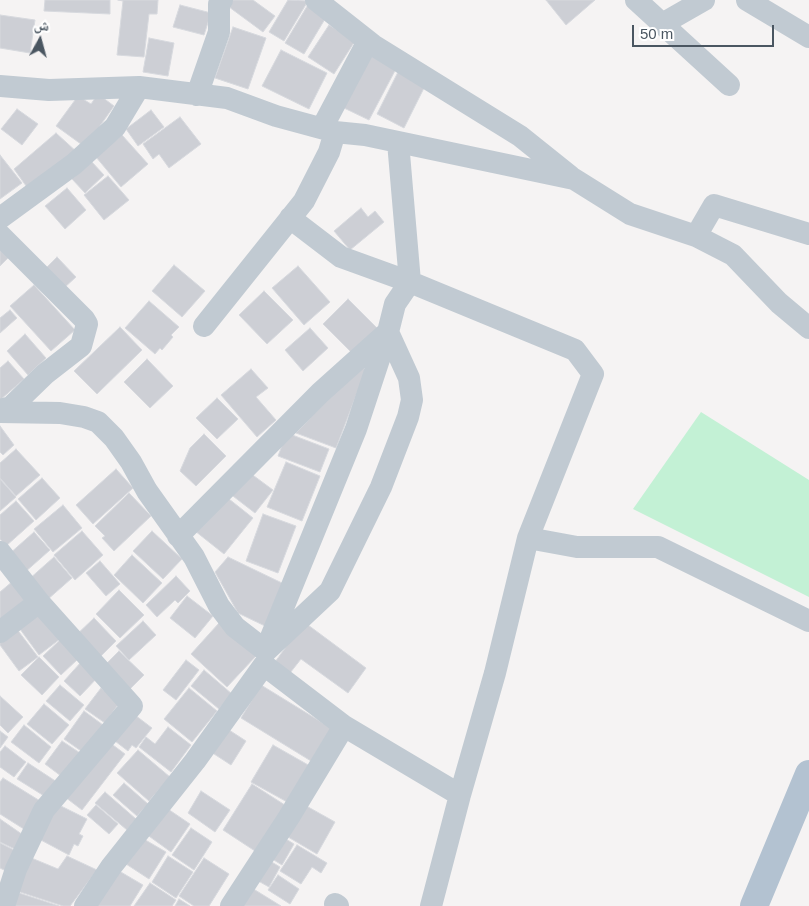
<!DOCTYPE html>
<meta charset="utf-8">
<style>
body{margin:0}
#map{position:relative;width:809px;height:906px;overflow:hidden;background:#f5f3f3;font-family:Helvetica,"Noto Naskh Arabic",sans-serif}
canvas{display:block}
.north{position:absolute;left:15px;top:15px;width:50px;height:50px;-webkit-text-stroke:4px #fff;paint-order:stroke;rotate:7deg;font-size:14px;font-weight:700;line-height:20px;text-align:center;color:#4a5661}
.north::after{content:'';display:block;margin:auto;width:18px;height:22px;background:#4a5661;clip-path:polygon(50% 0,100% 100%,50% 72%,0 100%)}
.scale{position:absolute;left:632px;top:25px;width:142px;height:22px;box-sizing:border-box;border:2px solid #4a5661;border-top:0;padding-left:6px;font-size:15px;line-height:18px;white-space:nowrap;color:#4a5661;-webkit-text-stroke:4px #fff;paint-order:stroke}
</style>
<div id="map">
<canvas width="809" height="906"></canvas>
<div class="north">ش</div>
<div class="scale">50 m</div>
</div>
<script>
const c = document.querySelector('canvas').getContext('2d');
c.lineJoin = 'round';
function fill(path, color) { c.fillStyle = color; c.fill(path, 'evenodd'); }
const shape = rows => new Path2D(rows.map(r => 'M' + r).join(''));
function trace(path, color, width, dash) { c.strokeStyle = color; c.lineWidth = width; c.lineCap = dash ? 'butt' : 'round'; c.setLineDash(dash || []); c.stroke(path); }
fill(shape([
 [701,412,809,480,809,597,633,509]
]), '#c3f1d5');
const building = shape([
 [45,0,110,0,110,14,44,11,45,0],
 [118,0,158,0,157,14,149,14,144,57,117,55,123,1,118,0],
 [227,0,253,0,275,16,263,32,225,4,227,0],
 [288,0,308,1,284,41,269,32,288,0],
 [546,0,595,0,566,25,546,0],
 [309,3,328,14,304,54,285,43,309,3],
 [180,5,211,13,204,35,173,27,180,5],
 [0,15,35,20,30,53,0,48,0,15],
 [329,25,355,41,334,74,308,57,329,25],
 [233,27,266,38,248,89,215,78,233,27],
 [149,38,174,43,168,76,143,72,149,38],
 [281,50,327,73,309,109,262,86,281,50],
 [371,51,398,65,369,120,342,107,371,51],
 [401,66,428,80,404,128,377,114,401,66],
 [98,94,114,106,85,147,56,126,78,96,91,104,98,94],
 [17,109,38,124,22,145,1,129,17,109],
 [151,110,164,127,138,146,126,129,151,110],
 [180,117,201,144,169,168,159,154,153,159,143,144,180,117],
 [56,133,78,153,29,190,14,169,56,133],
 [122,135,148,164,121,187,96,157,122,135],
 [0,155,22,183,0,199,0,155],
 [91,161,104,175,85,193,72,179,91,161],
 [108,176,129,200,104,220,84,195,108,176],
 [67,188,86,210,65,229,45,206,67,188],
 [361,208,368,217,375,211,384,222,350,250,334,231,361,208],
 [0,248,9,257,0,266,0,248],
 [57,257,76,277,64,288,46,268,57,257],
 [174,265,205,291,182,317,152,291,174,265],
 [298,266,330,302,304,325,272,288,298,266],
 [34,285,75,330,51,351,10,306,34,285],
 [264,291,293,320,267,344,239,315,264,291],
 [348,299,377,328,352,353,323,324,348,299],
 [149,301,179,327,171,335,173,337,162,350,160,348,155,354,125,328,149,301],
 [10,310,17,318,0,333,0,318,10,310],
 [120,327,142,350,97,394,74,371,120,327],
 [310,328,328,348,303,371,285,350,310,328],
 [25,334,46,358,28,375,7,351,25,334],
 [147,359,173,386,150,408,124,382,147,359],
 [8,361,24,379,0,400,0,368,8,361],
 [359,366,364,368,365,372,336,448,296,433,359,366],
 [251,369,268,388,256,397,276,420,257,437,221,395,251,369],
 [217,398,238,419,217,439,196,418,217,398],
 [0,426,14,445,3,455,0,452,0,426],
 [287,433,329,449,320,472,278,456,287,433],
 [204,434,226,456,196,486,180,471,190,448,204,434],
 [16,449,40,475,16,496,0,478,0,463,16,449],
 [286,462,320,476,302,521,267,507,286,462],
 [116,469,133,488,93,524,76,505,116,469],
 [246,470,273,490,255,513,229,493,246,470],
 [42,478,60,498,36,520,18,499,42,478],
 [0,479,16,497,0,511,0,479],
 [129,493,151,516,114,551,102,538,105,536,95,526,129,493],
 [224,495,253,518,224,554,195,531,224,495],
 [16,501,34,521,6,546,0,539,0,515,16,501],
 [63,505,82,528,53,552,34,529,63,505],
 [263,514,296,526,278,573,246,561,263,514],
 [82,531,103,555,75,580,54,555,82,531],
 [152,531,182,559,163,579,133,551,152,531],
 [34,532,50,550,24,573,8,555,34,532],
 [132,555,162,583,143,603,114,575,132,555],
 [54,557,72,578,47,600,28,580,54,557],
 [228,557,284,584,265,626,238,613,215,572,228,557],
 [100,561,120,584,106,596,86,573,100,561],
 [176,576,190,591,178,603,175,600,157,617,146,605,176,576],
 [13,581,31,602,0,622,0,592,13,581],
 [119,590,144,615,120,638,96,614,119,590],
 [187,596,213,616,195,638,170,618,187,596],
 [38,610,60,639,39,655,17,625,38,610],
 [94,618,116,641,95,662,72,639,94,618],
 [143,621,156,635,129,660,116,646,143,621],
 [304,622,366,668,348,693,301,659,290,673,275,662,304,622],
 [219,623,256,656,227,687,191,654,219,623],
 [13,624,38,657,19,671,0,645,0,633,13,624],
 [60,640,78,659,61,675,43,656,60,640],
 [119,651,144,675,126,693,101,669,119,651],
 [39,657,59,677,42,695,21,675,39,657],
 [186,660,199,670,176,700,163,690,186,660],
 [82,661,99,676,80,696,64,681,82,661],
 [204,670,232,694,219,709,191,686,204,670],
 [60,685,84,705,70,721,46,701,60,685],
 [261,685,331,728,311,761,241,718,261,685],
 [101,688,120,702,105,723,85,709,101,688],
 [189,688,217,711,192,742,164,719,189,688],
 [0,696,23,717,8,733,0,725,0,696],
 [44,704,69,725,52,744,27,724,44,704],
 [84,711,103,725,84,753,64,739,84,711],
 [131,712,152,728,136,748,132,745,128,751,111,738,131,712],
 [24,725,51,747,39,763,11,742,24,725],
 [168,727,191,745,171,772,139,747,146,737,155,744,168,727],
 [226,728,246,741,231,765,211,752,226,728],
 [0,731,8,737,0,748,0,731],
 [62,741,83,755,65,779,45,764,62,741],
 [109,742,125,754,82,810,65,797,109,742],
 [273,745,310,766,289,803,251,782,273,745],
 [5,746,26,762,14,777,0,767,0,752,5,746],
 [138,750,170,777,149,801,117,773,138,750],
 [28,763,60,784,49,799,17,779,28,763],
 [3,778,45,804,27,831,0,814,0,782,3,778],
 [124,783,148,804,137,816,113,795,124,783],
 [252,784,288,807,258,853,223,830,252,784],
 [201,791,230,810,215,832,188,813,201,791],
 [105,792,136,819,127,830,95,803,105,792],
 [301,803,335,822,317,854,283,834,301,803],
 [57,804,87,819,79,834,83,836,78,846,74,844,69,855,39,839,57,804],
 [96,805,118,824,109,834,87,815,96,805],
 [165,807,190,824,171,852,146,834,165,807],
 [0,819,26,837,19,851,0,842,0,819],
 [191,828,212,842,194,870,172,855,191,828],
 [281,836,294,844,282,865,269,857,281,836],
 [142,838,166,852,149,879,126,864,142,838],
 [0,843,20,853,10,873,0,868,0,843],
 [297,845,327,863,321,873,312,867,301,884,280,871,297,845],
 [67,856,97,870,70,906,63,906,17,891,29,857,58,869,67,856],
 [168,856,193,872,176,898,152,882,168,856],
 [204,858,229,874,209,906,194,906,179,896,204,858],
 [265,858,280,867,269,887,253,878,265,858],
 [114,868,143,885,130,906,92,906,114,868],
 [278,875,299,889,290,904,268,890,278,875],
 [150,883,176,900,172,906,134,906,150,883],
 [247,885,281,906,234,906,247,885],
 [16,892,59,906,12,906,16,892],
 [179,899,190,906,175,906,179,899]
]);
fill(building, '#cdcfd5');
trace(building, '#d7d9de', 1);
trace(shape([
 [316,0,373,45,520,136,570,176],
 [636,0,729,85],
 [747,0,809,37],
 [662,24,704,0],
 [0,86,49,90,139,87,227,98,276,116,335,132,365,135,574,179,630,214,696,236,733,255,779,303,809,328],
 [197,95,219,32,219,4,222,0],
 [322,128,368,41],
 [0,218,74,164,115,127,139,87],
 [290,218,341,257,410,282,575,350,593,374,528,538,495,673,460,795,431,906],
 [0,235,84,319,87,324,81,346,45,374,11,407,0,410],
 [696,236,714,205,809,234],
 [204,326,304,201,329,152,335,132],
 [0,412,60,413,84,417,98,422,114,438,131,462,147,491,194,557,219,606,235,627,266,651,330,591,381,487,408,417,412,400,409,378,388,332,395,304,410,282,398,142],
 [178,536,320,393,388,332,356,429,267,647],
 [528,538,577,547,658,547,809,621],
 [0,552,39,602,132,706,44,810,16,869,4,906],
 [0,632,39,602],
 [335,904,338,906],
 [85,906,111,867,195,761,264,665,344,726,460,795],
 [231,906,289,817,344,726]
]), '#c1cad2', 22);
trace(shape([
 [754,906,809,774]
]), '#b3c2d1', 28);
</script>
